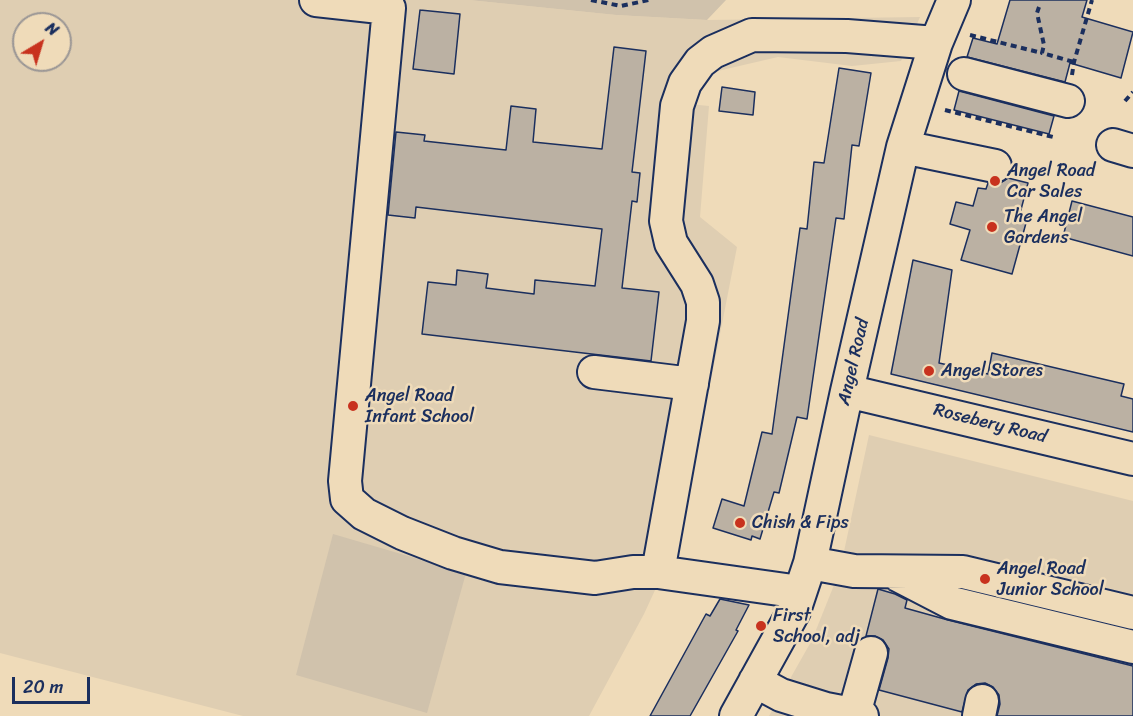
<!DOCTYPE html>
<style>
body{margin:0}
#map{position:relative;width:1133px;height:716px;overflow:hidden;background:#efdbb9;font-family:Sriracha,sans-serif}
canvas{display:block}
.north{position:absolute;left:12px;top:12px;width:60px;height:60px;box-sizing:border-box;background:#efdbb9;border:2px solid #9a9695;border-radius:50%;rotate:38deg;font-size:16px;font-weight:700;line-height:24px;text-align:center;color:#1b2f5e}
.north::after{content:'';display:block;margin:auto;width:21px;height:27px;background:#c8321e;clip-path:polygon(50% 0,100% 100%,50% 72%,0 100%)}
.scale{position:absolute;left:12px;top:677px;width:78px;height:27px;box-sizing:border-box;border:3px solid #1b2f5e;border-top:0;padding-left:8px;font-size:18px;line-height:21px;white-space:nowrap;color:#1b2f5e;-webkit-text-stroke:4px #efdbb9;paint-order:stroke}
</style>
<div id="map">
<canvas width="1133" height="716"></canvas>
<div class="north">N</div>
<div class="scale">20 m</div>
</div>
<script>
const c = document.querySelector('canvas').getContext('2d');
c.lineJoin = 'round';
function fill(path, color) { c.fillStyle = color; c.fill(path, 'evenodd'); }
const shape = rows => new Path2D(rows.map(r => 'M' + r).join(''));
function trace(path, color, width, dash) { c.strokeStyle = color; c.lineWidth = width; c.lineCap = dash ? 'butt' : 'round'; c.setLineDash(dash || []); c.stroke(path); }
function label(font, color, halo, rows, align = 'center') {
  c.font = font + ' Sriracha,sans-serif'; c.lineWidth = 5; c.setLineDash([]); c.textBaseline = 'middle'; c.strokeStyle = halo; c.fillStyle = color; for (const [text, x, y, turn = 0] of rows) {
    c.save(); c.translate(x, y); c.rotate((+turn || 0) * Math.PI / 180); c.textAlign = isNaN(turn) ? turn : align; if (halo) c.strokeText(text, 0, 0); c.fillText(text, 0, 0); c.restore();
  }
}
fill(shape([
 [0,0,469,0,616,15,707,20,920,17,901,61,852,66,778,57,709,73,689,104,709,106,700,217,737,247,675,565,656,588,644,614,589,716,243,716,0,653],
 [24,24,60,24,60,60,24,60],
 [869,435,1133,501,1133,716,769,716,812,640,840,570]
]), '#dfceb2');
fill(shape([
 [469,0,726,0,707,20,616,15],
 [333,534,466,573,427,713,296,675]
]), '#d0c2ac');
const building = shape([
 [1010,0,1087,0,1082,17,1133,32,1121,78,1070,63,1065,82,967,57,973,38,997,44,1010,0],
 [420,10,460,14,454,74,413,69,420,10],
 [614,47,646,51,632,172,640,173,637,202,632,201,622,288,659,292,651,361,422,334,428,282,456,285,457,270,488,274,486,288,534,294,535,280,595,286,602,229,416,207,415,218,388,215,396,132,425,135,424,141,506,150,511,106,536,109,533,142,602,149,614,47],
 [839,68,871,73,859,146,852,145,844,219,836,218,807,419,797,417,779,493,774,492,760,539,752,536,751,540,713,528,722,499,744,506,762,432,772,434,800,228,807,229,814,162,824,163,839,68],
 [722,87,755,92,753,115,719,111,722,87],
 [959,91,1054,116,1049,134,954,110,959,91],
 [1008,178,1028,183,1018,221,1026,223,1012,274,961,260,970,230,950,224,956,202,973,206,978,188,986,189,988,183,1000,183,1008,178],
 [1072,201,1133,217,1133,256,1063,237,1072,201],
 [913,260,952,270,939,363,988,374,992,353,1124,384,1121,396,1133,399,1133,432,891,374,913,260],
 [878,589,895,594,907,600,905,608,948,620,1133,666,1133,716,997,716,1000,704,999,695,993,687,985,683,976,684,968,690,962,712,879,690,888,658,889,649,883,640,875,636,866,636,878,589],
 [720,599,749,605,736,630,738,631,690,716,650,716,706,614,710,616,720,599]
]);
fill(building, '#bbb1a3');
trace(building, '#1b2f5e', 1.5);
const minor = shape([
 [316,0,389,8,345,481,347,499,364,514,402,533,453,553,500,567,595,578,633,572,658,572,800,592],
 [964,74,1068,101],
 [1113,145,1133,151],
 [903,147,995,166],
 [594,372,692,384],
 [847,391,1133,459],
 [810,563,854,571,963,572,1133,613],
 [658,572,703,321,703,302,697,284,671,243,666,221,677,106,685,83,700,62,713,52,752,35,847,36,936,43],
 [898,575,952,603,1133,647],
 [755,681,781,695,826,709,862,716],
 [854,714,871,653],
 [736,716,794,611,810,563,847,391,903,147,936,43,954,0],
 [979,716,982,701]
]);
trace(minor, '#1b2f5e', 36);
trace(shape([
 [591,0,621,6,649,0],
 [1039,7,1037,13,1044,45,1042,53,1074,62],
 [970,35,1042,53],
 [1072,75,1074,62,1092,0],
 [1125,101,1133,92],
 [945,110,1057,138]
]), '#1b2f5e', 4, [6, 4.5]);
trace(minor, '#efdbb9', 32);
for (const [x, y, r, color] of [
 [995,181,6,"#c8321e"],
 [992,227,6,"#c8321e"],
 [929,371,6,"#c8321e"],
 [353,406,6,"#c8321e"],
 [740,523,6,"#c8321e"],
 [985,579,6,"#c8321e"],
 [761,626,6,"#c8321e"]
]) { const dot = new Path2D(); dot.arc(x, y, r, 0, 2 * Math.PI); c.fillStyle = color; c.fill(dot); trace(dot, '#efdbb9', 2); }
label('18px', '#1b2f5e', '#efdbb9', [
 ["Angel Road",1007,171],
 ["Car Sales",1007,192],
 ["The Angel",1004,217],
 ["Gardens",1004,238],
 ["Angel Stores",941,371],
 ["Angel Road",365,396],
 ["Infant School",365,417],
 ["Chish & Fips",752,523],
 ["Angel Road",997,569],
 ["Junior School",997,590],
 ["First",773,616],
 ["School, adj",773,637]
], 'left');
label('18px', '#1b2f5e', '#efdbb9', [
 ["Angel Road",854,362,-77],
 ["Rosebery Road",990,424,14]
]);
</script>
